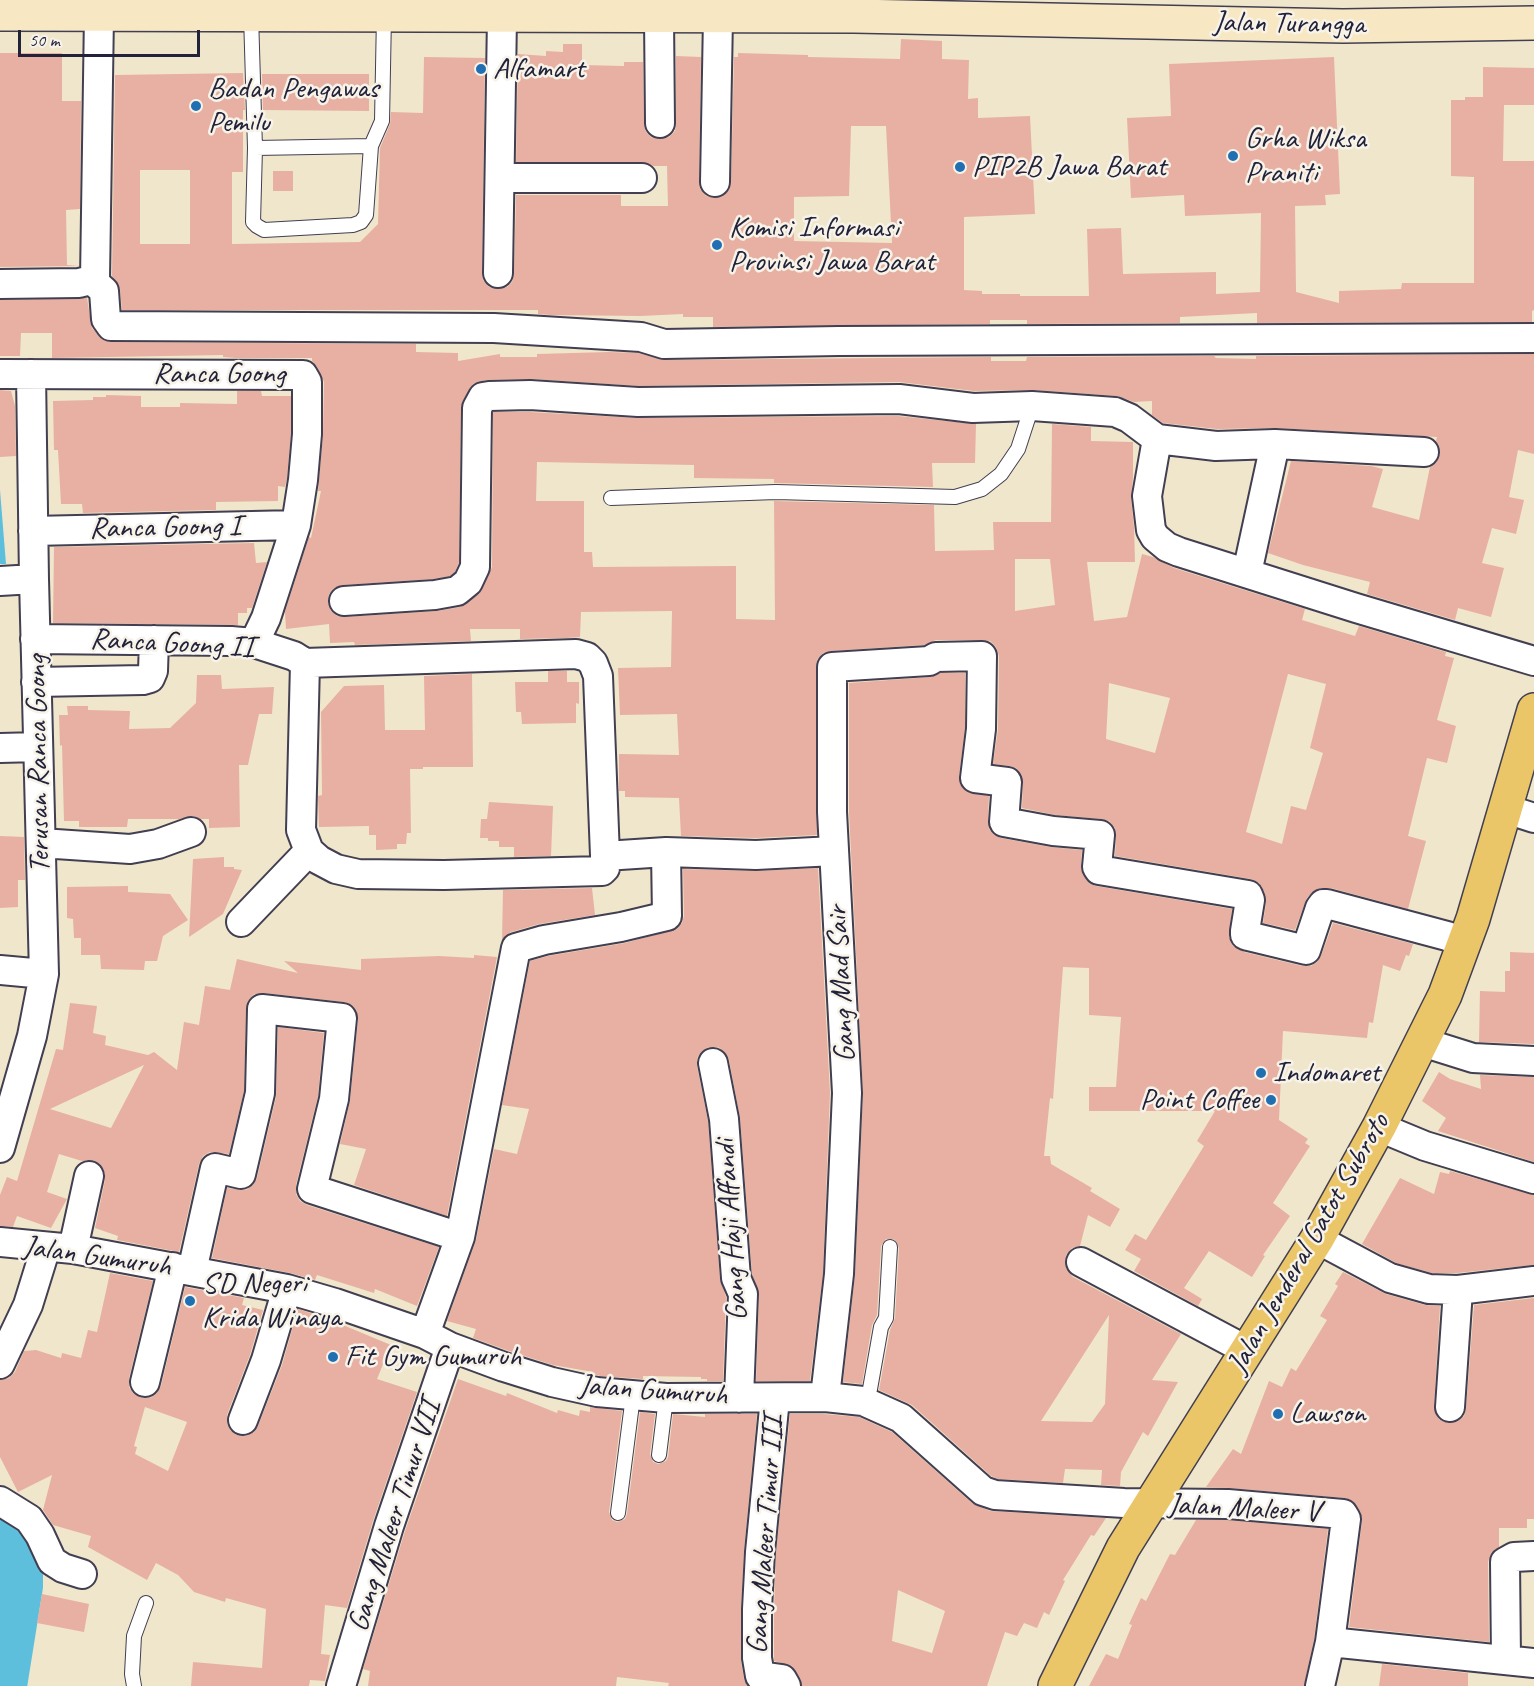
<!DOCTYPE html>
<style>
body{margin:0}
#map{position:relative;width:1534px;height:1686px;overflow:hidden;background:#f0e6cc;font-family:Caveat,sans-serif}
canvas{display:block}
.scale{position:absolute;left:18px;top:30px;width:182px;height:27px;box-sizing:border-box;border:3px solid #22223b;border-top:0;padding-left:8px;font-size:18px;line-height:21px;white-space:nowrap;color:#22223b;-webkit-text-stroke:4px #f7f3e8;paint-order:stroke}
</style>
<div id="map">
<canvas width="1534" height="1686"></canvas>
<div class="scale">50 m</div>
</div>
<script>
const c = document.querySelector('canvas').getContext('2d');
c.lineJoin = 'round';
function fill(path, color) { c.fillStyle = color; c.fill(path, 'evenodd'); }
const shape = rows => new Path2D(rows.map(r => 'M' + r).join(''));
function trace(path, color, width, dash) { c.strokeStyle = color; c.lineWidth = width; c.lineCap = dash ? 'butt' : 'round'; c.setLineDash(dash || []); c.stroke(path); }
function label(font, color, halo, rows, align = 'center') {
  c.font = font + ' Caveat,sans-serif'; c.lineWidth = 5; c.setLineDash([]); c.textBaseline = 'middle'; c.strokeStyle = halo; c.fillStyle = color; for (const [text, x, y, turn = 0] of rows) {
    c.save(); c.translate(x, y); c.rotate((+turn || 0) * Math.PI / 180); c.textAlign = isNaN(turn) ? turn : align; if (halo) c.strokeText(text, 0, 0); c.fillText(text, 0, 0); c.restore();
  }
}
fill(shape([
 [0,490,6,564,0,564]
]), '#5ebfdd');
trace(shape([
 [0,1524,21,1550,21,1586,5,1686]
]), '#5ebfdd', 44);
fill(shape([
 [901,39,942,41,942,59,969,60,968,99,978,98,978,118,1030,116,1035,214,964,217,964,290,982,291,982,294,1020,294,1020,296,1089,296,1087,229,1121,228,1123,274,1216,272,1216,294,1260,292,1261,213,1185,216,1184,195,1131,198,1127,118,1171,116,1169,64,1334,57,1340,194,1325,195,1326,205,1295,206,1296,292,1339,303,1339,291,1401,289,1402,283,1474,283,1474,177,1451,176,1451,100,1465,100,1465,97,1483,97,1483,67,1534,68,1534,105,1504,105,1503,161,1534,161,1534,310,1532,311,1532,322,1257,323,1257,313,1180,317,1180,323,1027,324,1027,320,990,320,990,324,713,327,713,317,683,317,683,314,640,316,550,315,538,314,538,310,122,310,120,289,112,276,115,75,243,73,245,110,243,110,243,172,232,172,232,244,360,242,378,224,380,148,390,124,391,112,423,113,424,57,485,58,482,273,483,280,489,287,498,289,507,287,512,282,514,274,516,195,621,195,621,206,668,206,667,166,653,166,642,162,516,162,518,54,546,56,546,51,563,52,563,44,582,44,582,65,624,66,624,62,643,62,644,124,646,132,652,138,660,139,669,137,675,131,676,123,676,56,701,57,699,182,700,189,706,196,715,198,723,196,729,190,731,183,734,57,738,57,738,53,808,55,808,57,900,59],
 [851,126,886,126,892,243,794,241,794,197,849,196],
 [140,170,190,170,190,244,140,244],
 [0,53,62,53,62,101,81,101,80,209,66,210,67,265,79,266,0,267],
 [262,74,369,74,369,111,263,110],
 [273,171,293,171,293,191,273,191],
 [87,298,92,328,103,340,110,342,416,344,416,352,458,353,458,361,500,354,500,357,537,357,537,354,609,352,638,353,664,360,991,357,991,361,1026,361,1027,357,1214,356,1216,358,1256,359,1256,356,1534,354,1534,454,1518,450,1509,497,1524,500,1516,534,1492,528,1482,563,1504,568,1491,617,1458,608,1455,620,1367,594,1370,582,1303,565,1268,553,1291,461,1371,466,1383,469,1372,507,1419,520,1430,467,1437,461,1440,453,1439,445,1436,441,1437,437,1276,428,1217,429,1163,423,1152,415,1152,401,1134,402,1117,396,1033,390,974,391,899,382,638,386,531,379,486,380,473,384,463,400,461,407,459,563,455,572,450,576,433,579,343,585,334,588,329,594,328,603,331,611,337,616,345,617,438,611,460,607,479,594,492,567,493,412,530,412,638,418,898,416,976,424,975,463,932,463,933,487,774,483,774,479,694,478,694,465,537,462,536,501,584,501,584,552,592,552,593,567,736,566,736,619,775,620,774,501,934,505,935,551,994,550,993,522,1051,522,1052,424,1091,427,1091,441,1133,442,1133,478,1131,498,1134,527,1135,562,1087,562,1094,621,1127,617,1142,554,1153,557,1174,568,1305,609,1302,620,1355,636,1359,626,1446,652,1445,656,1454,658,1437,720,1456,726,1447,763,1427,758,1408,836,1426,841,1408,909,1331,888,1322,888,1315,890,1307,898,1295,930,1263,923,1266,903,1265,894,1259,883,1251,879,1115,856,1116,836,1115,828,1109,821,1101,819,1055,815,1022,808,1023,783,1022,775,1016,768,1010,766,993,764,998,729,999,656,996,647,990,641,982,640,936,640,924,645,831,651,823,653,817,660,816,667,817,835,756,838,681,836,679,798,625,797,625,791,619,791,619,754,679,755,677,714,620,715,618,668,671,667,672,611,581,612,580,637,567,638,520,639,520,629,470,629,471,641,355,645,354,642,330,643,329,624,286,629,285,612,309,537,311,538,321,491,318,491,323,435,324,382,317,367,312,361,312,358,236,358,223,357,223,355,52,358,52,333,21,333,20,356,0,356,0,300],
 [1015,559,1050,559,1055,605,1015,611],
 [1288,674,1326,684,1310,748,1323,753,1306,810,1291,806,1282,844,1246,832],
 [1109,683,1170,698,1155,753,1106,739],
 [0,390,11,391,15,406,16,456,0,457],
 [237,391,261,391,262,396,291,396,291,433,287,478,285,487,278,486,278,501,216,502,216,510,83,513,82,504,61,504,58,450,54,450,53,401,93,400,93,397,106,397,106,395,141,396,141,407,180,407,180,403,237,404],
 [254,543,256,563,267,562,252,608,247,608,247,613,238,613,238,625,53,623,54,547],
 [548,671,567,671,567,682,579,682,579,704,576,703,576,723,522,724,521,712,516,712,515,682,548,682],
 [941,673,965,673,965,728,959,776,960,784,966,791,989,796,988,821,989,829,994,835,1001,838,1050,847,1082,850,1081,865,1083,875,1090,884,1096,886,1232,909,1229,936,1232,945,1244,952,1302,966,1311,966,1317,962,1321,956,1333,923,1413,944,1409,956,1406,955,1400,971,1383,965,1373,1023,1369,1022,1367,1038,1283,1031,1279,1120,1308,1139,1305,1143,1310,1146,1273,1203,1290,1216,1263,1255,1265,1256,1252,1277,1209,1251,1184,1288,1202,1299,1198,1306,1134,1271,1141,1259,1125,1250,1135,1234,1146,1240,1204,1146,1197,1141,1215,1111,1089,1111,1089,1087,1116,1087,1121,1017,1089,1015,1089,968,1063,967,1053,1099,1050,1098,1044,1156,1050,1156,1051,1164,1092,1188,1090,1191,1120,1209,1110,1227,1088,1215,1080,1246,1072,1248,1066,1255,1065,1262,1067,1270,1073,1277,1181,1334,1152,1380,1178,1382,1148,1436,1143,1432,1121,1472,1120,1486,1101,1485,1102,1470,1065,1469,1063,1483,998,1479,991,1476,912,1405,879,1390,890,1330,895,1318,899,1248,894,1239,886,1239,881,1246,877,1315,872,1325,862,1384,843,1382,855,1275,863,1094,849,812,849,683,930,677],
 [1109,1315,1105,1404,1092,1422,1041,1421],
 [472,674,473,767,423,767,423,769,410,769,411,833,407,833,406,844,397,844,397,849,376,850,376,835,369,835,369,826,319,827,318,796,322,795,321,712,344,686,384,685,385,730,425,730,424,676],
 [197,675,221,675,222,689,274,687,272,714,259,714,248,765,239,765,240,827,209,828,209,819,201,819,193,816,179,819,128,819,127,827,79,827,79,821,64,821,62,745,60,746,59,715,68,715,67,706,88,706,88,710,130,711,129,729,170,728,196,703],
 [489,802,553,806,551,856,514,857,514,847,499,847,499,841,488,841,488,838,480,838,481,819,487,819],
 [0,836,24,837,25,880,18,880,18,907,0,908],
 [224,857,224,867,234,867,234,869,242,870,223,914,189,937,193,859],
 [818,868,830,1093,823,1273,810,1381,756,1381,759,1295,752,1274,740,1118,729,1060,725,1052,718,1047,709,1047,702,1051,697,1058,697,1066,708,1121,720,1279,726,1297,723,1381,707,1381,707,1379,701,1379,701,1377,643,1376,643,1379,600,1376,593,1374,593,1372,553,1365,509,1351,473,1338,476,1329,447,1321,476,1240,494,1149,517,1154,529,1109,502,1105,530,961,548,956,625,943,677,929,682,923,684,916,683,869,757,871],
 [128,886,128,892,170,894,188,920,163,936,157,961,145,961,144,970,101,969,100,955,81,955,81,938,74,938,73,919,67,918,67,887],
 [592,888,595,915,539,924,511,932,502,940,503,890],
 [1510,952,1534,953,1534,1044,1479,1042,1480,991,1505,992,1505,971,1510,971],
 [474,955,497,957,447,1216,354,1185,366,1149,340,1144,350,1101,358,1020,357,1012,352,1005,344,1002,264,993,254,994,248,1001,246,1008,244,1091,229,1154,210,1152,203,1156,199,1164,179,1252,117,1240,118,1236,95,1228,105,1180,104,1170,100,1164,93,1160,82,1161,59,1154,47,1192,67,1199,51,1228,17,1216,13,1227,0,1226,0,1195,7,1177,17,1181,56,1049,63,1050,70,1003,97,1006,93,1033,106,1036,105,1045,148,1055,154,1052,177,1070,184,1022,199,1025,205,986,230,990,237,959,298,973,284,961,361,970,361,959,439,956,474,958],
 [144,1065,111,1128,50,1109],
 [278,1027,324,1033,318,1096,296,1185,296,1194,300,1201,307,1205,439,1247,417,1306,375,1289,374,1293,317,1275,315,1280,290,1273,212,1258,227,1188,246,1190,253,1185,257,1178,276,1097],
 [1439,1072,1450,1079,1481,1089,1480,1075,1534,1077,1534,1162,1438,1131,1446,1118,1422,1101],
 [1450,1171,1534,1195,1534,1265,1457,1273,1432,1273,1396,1263,1362,1244,1400,1178,1434,1194,1440,1172,1449,1174],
 [1343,1272,1386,1294,1425,1305,1440,1306,1434,1406,1436,1415,1440,1420,1448,1423,1458,1421,1464,1416,1466,1409,1474,1305,1534,1298,1534,1519,1527,1519,1527,1528,1499,1528,1499,1547,1491,1553,1488,1562,1489,1642,1349,1627,1362,1521,1360,1511,1351,1500,1344,1498,1229,1488,1206,1487,1233,1449,1241,1454,1269,1381,1282,1387,1291,1368,1296,1371,1327,1320,1320,1316,1338,1286,1335,1284],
 [110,1273,153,1281,129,1378,129,1387,133,1393,141,1398,150,1398,156,1394,161,1386,185,1287,244,1298,242,1305,263,1310,250,1355,227,1415,227,1423,230,1430,237,1435,246,1436,254,1432,258,1426,282,1365,298,1309,326,1318,391,1345,377,1379,417,1392,373,1521,347,1608,325,1605,321,1654,330,1655,325,1681,310,1680,309,1686,191,1686,193,1662,262,1668,266,1609,226,1598,225,1602,194,1592,178,1575,156,1563,147,1580,88,1547,91,1536,53,1525,43,1510,52,1475,18,1492,0,1457,0,1380,9,1378,15,1372,24,1351,36,1350,61,1358,62,1353,81,1358,88,1330,97,1332],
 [145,1407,187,1422,168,1471,135,1454,137,1447,134,1446],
 [458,1379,506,1396,507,1393,557,1413,558,1410,579,1416,580,1410,590,1412,590,1407,622,1411,609,1512,612,1520,617,1522,625,1519,627,1514,640,1412,655,1414,650,1454,653,1462,658,1464,666,1461,668,1457,673,1414,705,1417,705,1414,757,1414,744,1551,741,1608,741,1661,744,1679,747,1686,668,1686,669,1683,617,1677,616,1686,368,1686,370,1671,363,1669,405,1531],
 [790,1414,824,1414,859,1417,892,1432,972,1503,990,1511,1106,1518,1094,1536,1091,1535,1063,1580,1065,1581,1049,1615,1044,1612,1037,1628,1024,1623,1017,1636,1005,1632,987,1686,802,1686,800,1678,792,1666,774,1661,774,1609,776,1553],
 [898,1590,945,1611,932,1653,892,1641],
 [1196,1520,1227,1520,1328,1529,1314,1639,1304,1686,1089,1686,1106,1654,1118,1659,1132,1625,1129,1624,1141,1598,1146,1601,1170,1554,1175,1555],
 [42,1594,89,1604,84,1632,37,1623],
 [1382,1664,1468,1673,1468,1686,1379,1686]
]), '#e7b0a2');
const service = shape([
 [251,15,255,148,253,222,257,226,264,230,353,225,361,222,366,215,371,146],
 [255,148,371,146,382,121,384,15],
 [611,498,776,492,955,497,982,489,1001,474,1018,449,1032,406],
 [863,1401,870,1389,881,1327,886,1318,890,1247],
 [659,1455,666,1398],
 [618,1513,633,1396],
 [134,1686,132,1674,134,1636,146,1603]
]);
const minor = shape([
 [659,17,660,123],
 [500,178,642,178],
 [715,182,718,17],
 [498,273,502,16],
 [93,281,104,291,106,319,111,326,494,328,641,337,664,344,839,341,1534,338],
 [0,284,79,283,95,279,99,14],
 [0,374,303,375,307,382,307,434,303,480,296,525,266,618,254,643],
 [1157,439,1147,496,1151,530,1155,537,1167,547,1179,552,1356,608,1534,661],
 [33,531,296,525],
 [1247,573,1275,444],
 [0,581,34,579],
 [344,601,435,595,457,591,468,582,475,567,477,408,483,397,489,396,530,395,638,402,899,399,973,408,1032,406,1115,412,1129,418,1157,439,1216,446,1275,444,1424,452],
 [35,639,231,641,254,643,294,656,305,663],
 [576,654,587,657,593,663,598,676,605,856,605,868,602,871,444,875,358,874,336,869,319,860,309,851,301,830,305,663,576,654],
 [36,682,143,680,150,678,153,671,154,640],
 [0,748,38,747],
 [1506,809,1534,818],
 [41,843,130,849,158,844,191,832],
 [605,856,666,852],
 [241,922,309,851],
 [0,970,44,974],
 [1422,1042,1473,1058,1534,1061],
 [713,1063,724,1119,736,1278,743,1294,739,1398],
 [1379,1127,1425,1146,1534,1179],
 [0,1148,32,1036,44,974,34,579,31,374],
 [1317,1239,1390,1278,1429,1289,1458,1290,1534,1281],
 [0,1242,73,1249,287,1289,335,1303,425,1334,450,1347,504,1367,552,1382,597,1392,666,1398,825,1397,863,1401,901,1418,983,1491,995,1495,1124,1503,1228,1504,1343,1514,1346,1519,1330,1642,1320,1686],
 [73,1249,89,1176],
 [1081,1262,1248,1351],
 [192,1271,215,1168,241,1174,260,1093,262,1009,342,1018,334,1099,312,1189,460,1237],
 [425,1334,460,1237,516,948,544,940,621,927,667,916,666,852,756,855,834,851],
 [0,1364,28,1305,46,1247],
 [145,1382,173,1267],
 [825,1397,839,1274,847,1093,832,812,832,667,929,661,936,657,982,656,981,729,975,778,1007,782,1004,822,1053,831,1100,835,1097,867,1099,870,1248,895,1250,900,1245,931,1245,935,1248,936,1306,950,1320,908,1323,904,1327,904,1447,936,1464,943],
 [775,1398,760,1552,757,1609,757,1658,760,1676,782,1679,786,1686],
 [1450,1407,1458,1290],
 [243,1420,266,1360,287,1289],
 [0,1501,29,1519,40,1535,52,1561,63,1568,82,1574],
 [1330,1642,1534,1663],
 [1506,1659,1505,1562,1514,1557,1534,1556],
 [341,1686,389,1526,450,1347]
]);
const secondary = shape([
 [0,14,854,16,1343,26,1534,23]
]);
const primary = shape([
 [1055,1686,1123,1548,1317,1239,1379,1127,1445,995,1473,919,1534,710]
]);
trace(service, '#413f51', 16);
trace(minor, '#413f51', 32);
trace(secondary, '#413f51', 36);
trace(primary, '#413f51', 36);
trace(service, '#fff', 14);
trace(minor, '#fff', 28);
trace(secondary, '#f7e8c3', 33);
trace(primary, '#ebc669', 33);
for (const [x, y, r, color] of [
 [481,69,6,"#1f6fb2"],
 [196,106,6,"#1f6fb2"],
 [1233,156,6,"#1f6fb2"],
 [960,167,6,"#1f6fb2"],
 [717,245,6,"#1f6fb2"],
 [1261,1073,6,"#1f6fb2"],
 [1271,1100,6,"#1f6fb2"],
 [190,1301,6,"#1f6fb2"],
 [333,1357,6,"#1f6fb2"],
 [1278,1414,6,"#1f6fb2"]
]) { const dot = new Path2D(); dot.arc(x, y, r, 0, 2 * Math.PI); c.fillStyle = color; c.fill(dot); trace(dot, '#f7f3e8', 2); }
label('30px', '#22223b', '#f7f3e8', [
 ["Jalan Turangga",1289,24,1],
 ["Ranca Goong",219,374],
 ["Ranca Goong I",165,528,-1],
 ["Ranca Goong II",172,644,3],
 ["Terusan Ranca Goong",39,764,-91],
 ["Gang Mad Sair",842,984,-93],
 ["Gang Haji Affandi",732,1230,-94],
 ["Jalan Jenderal Gatot Subroto",1309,1244,-60],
 ["Jalan Gumuruh",97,1257,8],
 ["Jalan Gumuruh",653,1391,4],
 ["Jalan Maleer V",1244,1509,3],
 ["Gang Maleer Timur VII",395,1516,-72],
 ["Gang Maleer Timur III",766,1535,-86]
]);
label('30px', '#22223b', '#f7f3e8', [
 ["Alfamart",493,69],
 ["Badan Pengawas",208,89],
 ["Pemilu",208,123],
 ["Grha Wiksa",1245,139],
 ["Praniti",1245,173],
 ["PIP2B Jawa Barat",972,167],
 ["Komisi Informasi",729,228],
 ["Provinsi Jawa Barat",729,262],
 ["Indomaret",1273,1073],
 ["Point Coffee",1259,1100,"right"],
 ["SD Negeri",202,1284],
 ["Krida Winaya",202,1318],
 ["Fit Gym Gumuruh",345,1357],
 ["Lawson",1290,1414]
], 'left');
</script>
